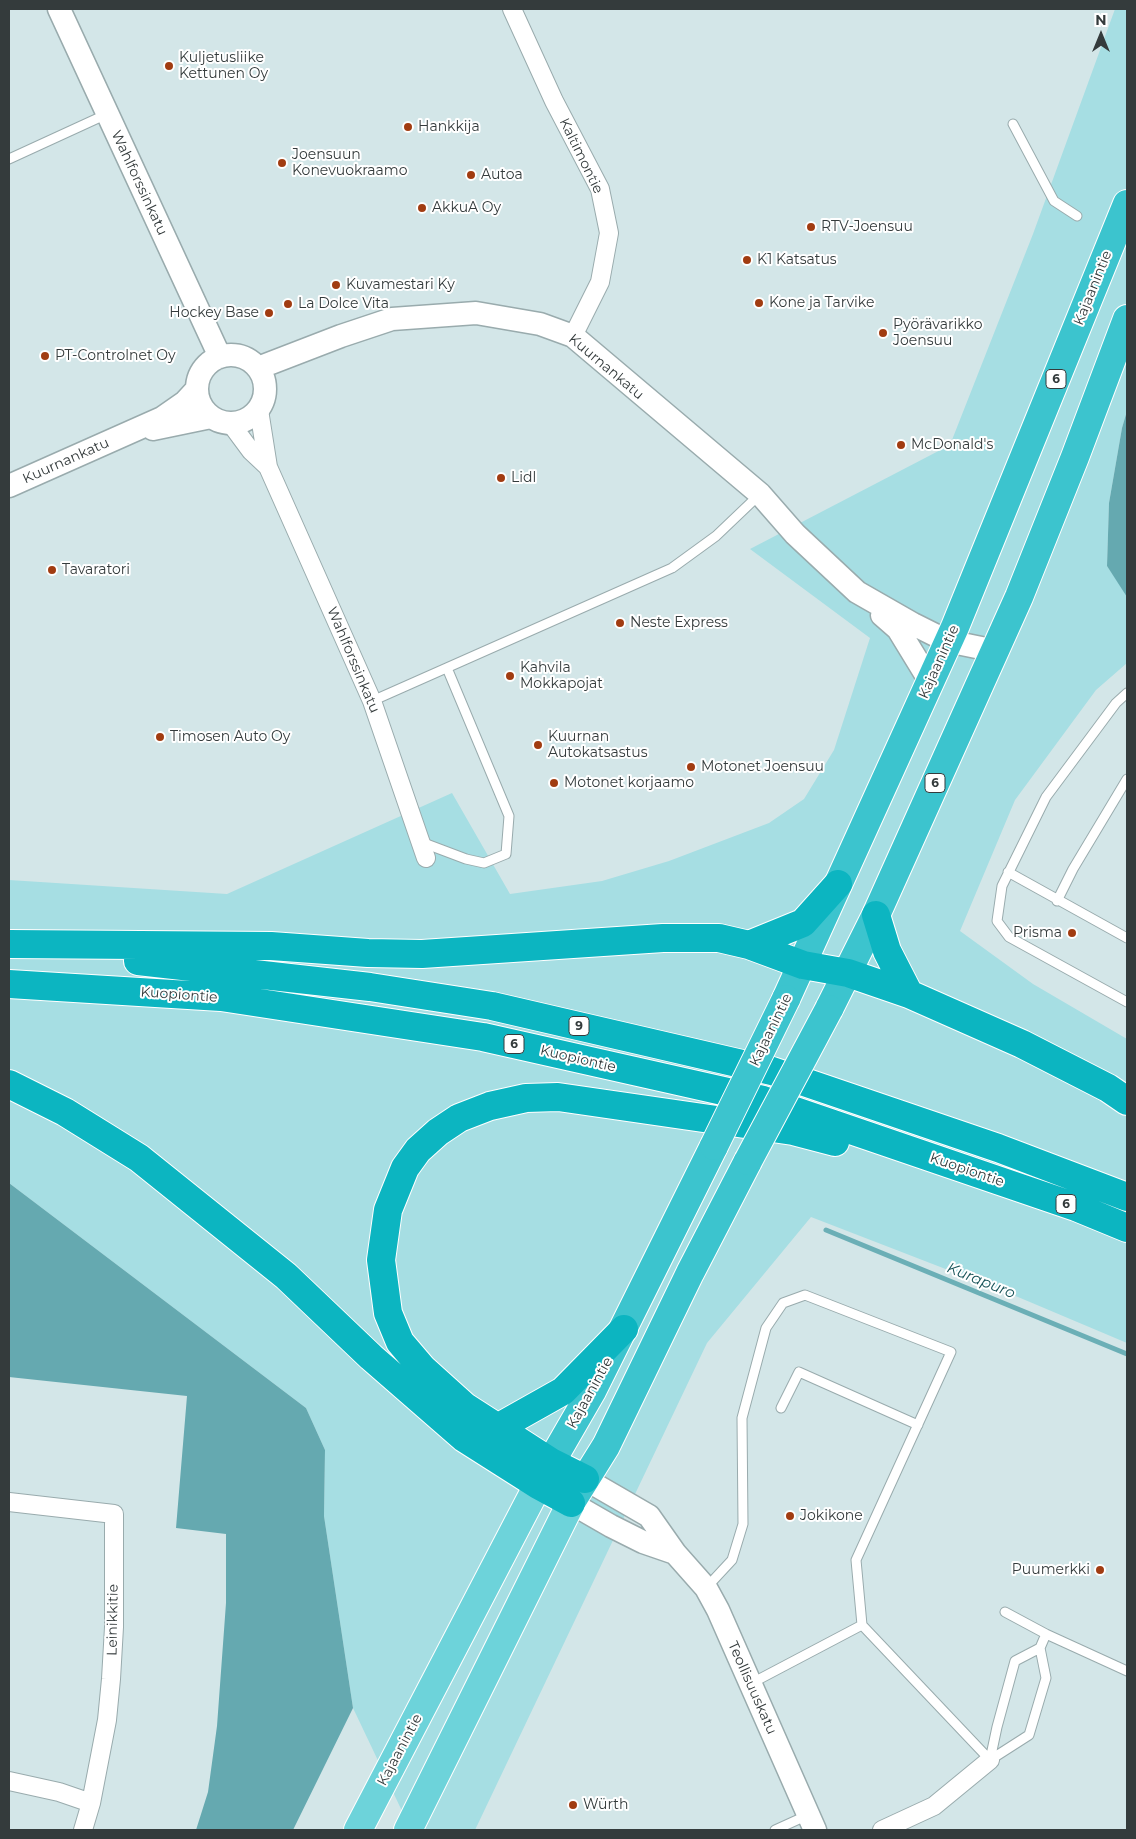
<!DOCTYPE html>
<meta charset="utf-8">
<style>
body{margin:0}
#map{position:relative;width:1136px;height:1839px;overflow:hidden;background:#d3e6e8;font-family:Montserrat,sans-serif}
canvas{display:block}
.frame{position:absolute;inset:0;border:10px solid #343b3c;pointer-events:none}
.north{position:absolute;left:1076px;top:10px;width:50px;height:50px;-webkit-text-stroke:4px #fff;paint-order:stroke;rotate:0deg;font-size:14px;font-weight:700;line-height:20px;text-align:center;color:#343b3c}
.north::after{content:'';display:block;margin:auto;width:18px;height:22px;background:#343b3c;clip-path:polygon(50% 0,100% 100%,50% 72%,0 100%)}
</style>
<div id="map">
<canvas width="1136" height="1839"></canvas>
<div class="frame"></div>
<div class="north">N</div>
</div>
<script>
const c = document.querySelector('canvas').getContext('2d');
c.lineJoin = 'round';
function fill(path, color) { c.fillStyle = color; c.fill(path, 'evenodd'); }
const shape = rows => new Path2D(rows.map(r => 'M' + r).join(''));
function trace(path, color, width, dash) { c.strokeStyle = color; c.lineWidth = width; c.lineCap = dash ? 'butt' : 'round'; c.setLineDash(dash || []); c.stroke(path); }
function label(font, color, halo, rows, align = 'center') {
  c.font = font + ' Montserrat,sans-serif'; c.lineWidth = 4; c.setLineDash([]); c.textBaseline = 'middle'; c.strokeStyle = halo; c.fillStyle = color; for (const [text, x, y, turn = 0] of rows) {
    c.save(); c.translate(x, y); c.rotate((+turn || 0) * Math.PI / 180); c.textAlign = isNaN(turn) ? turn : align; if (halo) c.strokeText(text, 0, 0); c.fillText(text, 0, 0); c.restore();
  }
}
fill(shape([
 [1115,9,1127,9,1127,411,1122,428,1109,503,1107,566,1127,595,1127,663,1096,690,1015,800,960,931,1033,984,1127,1039,1127,1343,1018,1297,811,1217,707,1343,475,1830,411,1830,353,1708,324,1516,325,1450,306,1408,9,1183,9,880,227,894,452,793,510,894,602,881,669,861,769,823,804,799,834,750,870,638,750,549,950,445,1033,234]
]), '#a6dee3');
fill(shape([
 [1127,411,1127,597,1107,566,1109,503,1122,428],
 [9,1183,306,1408,325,1450,324,1516,353,1708,293,1830,196,1830,208,1792,217,1726,226,1603,226,1534,176,1528,187,1396,9,1377]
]), '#65a9b0');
trace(shape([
 [826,1230,1127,1354]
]), '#6bafb6', 5);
const service = shape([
 [1013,124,1054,201,1077,216],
 [9,159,107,114],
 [1127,693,1116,703,1046,797,1002,886,997,921,1009,937,1127,1002],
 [372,701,672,568,716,536,759,495],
 [421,842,466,859,484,863,506,854,509,816,447,668],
 [1008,872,1127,938],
 [1057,901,1073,869,1127,779],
 [781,1408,799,1372,918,1425],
 [706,1588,732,1560,743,1524,742,1418,766,1328,783,1303,805,1295,951,1352,856,1560,862,1625,750,1684],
 [1005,1612,1046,1634,1127,1671],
 [862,1625,990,1760],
 [990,1760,1029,1735,1046,1678,1040,1648,1046,1634],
 [990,1760,997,1727,1015,1661,1040,1648],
 [775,1830,808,1815]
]);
const minor = shape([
 [512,9,554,101,600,189,609,233,600,282,573,336],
 [259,410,268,467,372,701,426,858],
 [231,424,251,451,268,467],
 [9,1502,114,1514,114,1627,111,1679,107,1720,91,1803,83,1830],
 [9,1781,59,1792,91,1803],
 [882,1830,934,1806,990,1760]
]);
const tertiary = shape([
 [59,9,220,357],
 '197 389a34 34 0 1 1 68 0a34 34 0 1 1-68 0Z',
 [258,368,341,336,392,319,476,313,540,324,573,336,760,494,795,534,857,592,913,624,947,641,996,651],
 [153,429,211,417],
 [9,486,162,418,185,402,197,389],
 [882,615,898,629,931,683],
 [585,1479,649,1516,675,1553,706,1588,718,1610,815,1830],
 [571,1503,611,1526,643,1542,675,1553]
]);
const primary = shape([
 [358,1830,538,1485],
 [408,1830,571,1503]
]);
const trunk = shape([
 [786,999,955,627,1127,204],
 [829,1009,876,915,1019,597,1075,457,1127,319],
 [540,1481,592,1391,714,1146],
 [573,1499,606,1446,690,1273,748,1161]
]);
const motorway = shape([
 [876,915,887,951,909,994],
 [9,944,271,946,368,953,422,954,663,938,719,938,749,945,803,965,848,973,909,994,1022,1044,1108,1088,1127,1101],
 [749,945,803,923,838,884],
 [138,961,370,987,492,1006,772,1071,998,1148,1127,1197],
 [9,984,221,997,483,1037,763,1100,1076,1207,1127,1228],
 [9,1084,65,1112,139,1158,286,1276,371,1357,464,1438,538,1485,571,1503],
 [499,1427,563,1391,624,1329],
 [585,1479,551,1462,464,1406,423,1369,400,1342,388,1313,381,1260,388,1210,405,1168,418,1150,438,1132,459,1118,490,1106,526,1098,558,1097,793,1131,835,1142]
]);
trace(service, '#99abad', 11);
trace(minor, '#99abad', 20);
trace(tertiary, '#99abad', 25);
trace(primary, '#fff', 30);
trace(trunk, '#fff', 30);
trace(motorway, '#fff', 30);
trace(service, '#fff', 9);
trace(minor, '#fff', 18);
trace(tertiary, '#fff', 22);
trace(primary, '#6dd3da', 28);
trace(trunk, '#3cc4ce', 28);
trace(motorway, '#0cb5c1', 28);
const trunkBridge = shape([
 [714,1146,786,999],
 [748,1161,829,1009]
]);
trace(trunkBridge, '#fff', 30, []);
trace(trunkBridge, '#3cc4ce', 28);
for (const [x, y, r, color] of [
 [169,66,5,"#a13c11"],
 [408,127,5,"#a13c11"],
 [282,163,5,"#a13c11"],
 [471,175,5,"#a13c11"],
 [422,208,5,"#a13c11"],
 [811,227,5,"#a13c11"],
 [747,260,5,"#a13c11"],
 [336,285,5,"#a13c11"],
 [759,303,5,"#a13c11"],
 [288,304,5,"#a13c11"],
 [269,313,5,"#a13c11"],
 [883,333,5,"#a13c11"],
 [45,356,5,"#a13c11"],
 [901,445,5,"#a13c11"],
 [501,478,5,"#a13c11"],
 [52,570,5,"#a13c11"],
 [620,623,5,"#a13c11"],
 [510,676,5,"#a13c11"],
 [160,737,5,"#a13c11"],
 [538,745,5,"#a13c11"],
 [691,767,5,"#a13c11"],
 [554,783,5,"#a13c11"],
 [1072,933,5,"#a13c11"],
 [790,1516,5,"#a13c11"],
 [1100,1570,5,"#a13c11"],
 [573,1805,5,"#a13c11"]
]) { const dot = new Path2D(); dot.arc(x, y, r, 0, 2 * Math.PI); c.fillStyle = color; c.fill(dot); trace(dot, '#fff', 2); }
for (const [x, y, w] of [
 [1056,379,20],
 [935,783,20],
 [579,1026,20],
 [514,1044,20],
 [1066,1204,20]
]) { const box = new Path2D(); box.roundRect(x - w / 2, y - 9.5, w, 19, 4); c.fillStyle = '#fff'; c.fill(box); trace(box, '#343b3c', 1); }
label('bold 12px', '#343b3c', null, [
 ["6",1056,379],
 ["6",935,783],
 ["9",579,1026],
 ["6",514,1044],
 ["6",1066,1204]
]);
label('14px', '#343b3c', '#fff', [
 ["Kuljetusliike",179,58],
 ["Kettunen Oy",179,74],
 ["Hankkija",418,127],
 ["Joensuun",292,155],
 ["Konevuokraamo",292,171],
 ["Autoa",481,175],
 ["AkkuA Oy",432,208],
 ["RTV-Joensuu",821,227],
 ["K1 Katsatus",757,260],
 ["Kuvamestari Ky",346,285],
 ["Kone ja Tarvike",769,303],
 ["La Dolce Vita",298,304],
 ["Hockey Base",259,313,"right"],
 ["Pyörävarikko",893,325],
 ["Joensuu",893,341],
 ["PT-Controlnet Oy",55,356],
 ["McDonald's",911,445],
 ["Lidl",511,478],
 ["Tavaratori",62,570],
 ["Neste Express",630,623],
 ["Kahvila",520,668],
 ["Mokkapojat",520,684],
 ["Timosen Auto Oy",170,737],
 ["Kuurnan",548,737],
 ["Autokatsastus",548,753],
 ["Motonet Joensuu",701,767],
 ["Motonet korjaamo",564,783],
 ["Prisma",1062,933,"right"],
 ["Jokikone",800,1516],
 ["Puumerkki",1090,1570,"right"],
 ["Würth",583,1805]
], 'left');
label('14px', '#343b3c', '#fff', [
 ["Kaltimontie",581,156,64],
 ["Wahlforssinkatu",139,183,65],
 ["Kajaanintie",1093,288,-68],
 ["Kuurnankatu",606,367,40],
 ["Kuurnankatu",66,461,-24],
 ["Wahlforssinkatu",353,660,67],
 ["Kajaanintie",939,662,-66],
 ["Kuopiontie",179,995,4],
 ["Kajaanintie",771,1030,-64],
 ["Kuopiontie",578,1059,13],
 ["Kuopiontie",967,1170,19],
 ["Kajaanintie",590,1393,-61],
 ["Leinikkitie",113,1620,-89],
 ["Teollisuuskatu",752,1688,66],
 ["Kajaanintie",400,1750,-62]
]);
label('italic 15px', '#175358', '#fff', [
 ["Kurapuro",981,1281,22]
]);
</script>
